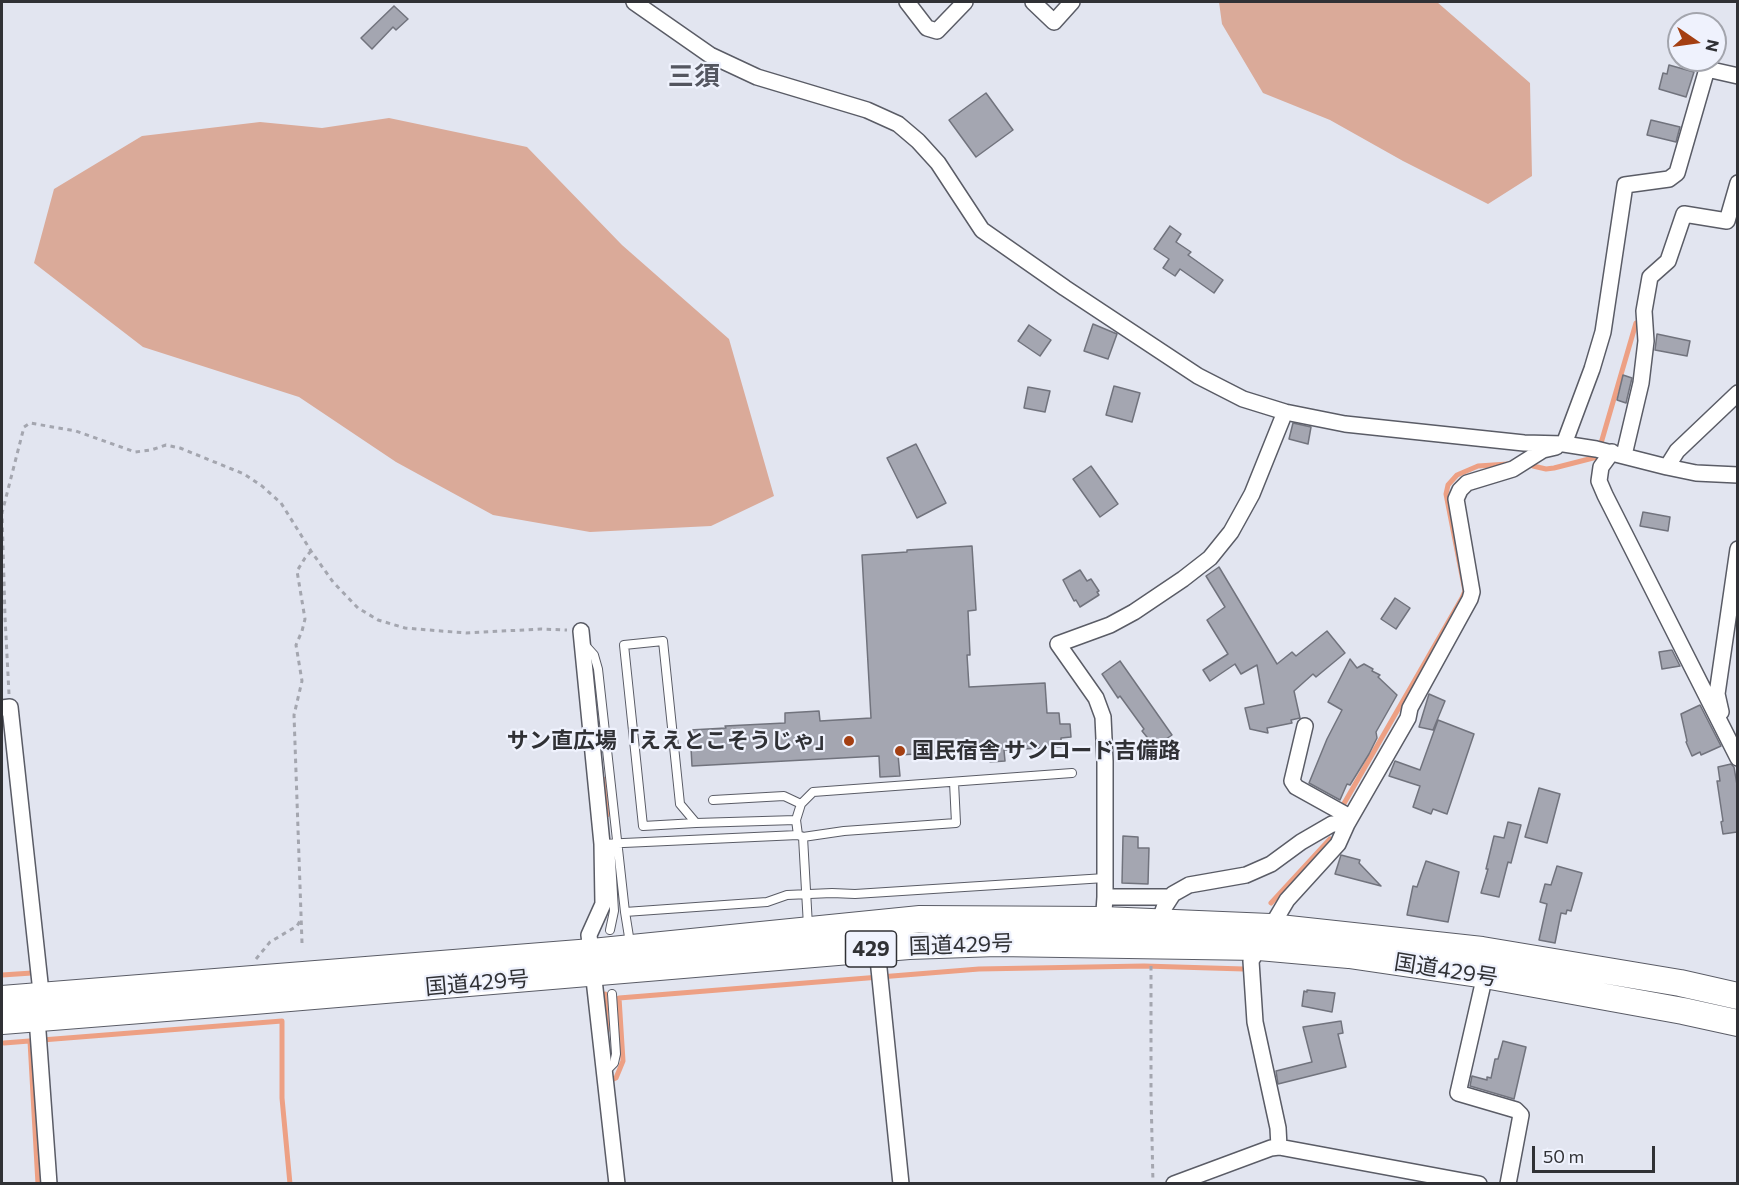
<!DOCTYPE html>
<meta charset="utf-8">
<style>
body{margin:0}
#map{position:relative;width:1739px;height:1185px;overflow:hidden;background:#e2e5f0;font-family:Commissioner,sans-serif}
canvas{display:block}
.frame{position:absolute;inset:0;border:3px solid #303135;pointer-events:none}
.north{position:absolute;left:1667px;top:12px;width:60px;height:60px;box-sizing:border-box;background:#eff2fd;border:2px solid #a3a5ad;border-radius:50%;rotate:103deg;font-size:16px;font-weight:700;line-height:24px;text-align:center;color:#303135}
.north::after{content:'';display:block;margin:auto;width:21px;height:27px;background:#a43f12;clip-path:polygon(50% 0,100% 100%,50% 72%,0 100%)}
.scale{position:absolute;left:1532px;top:1146px;width:123px;height:27px;box-sizing:border-box;border:3px solid #303135;border-top:0;padding-left:8px;font-size:18px;line-height:21px;white-space:nowrap;color:#303135;-webkit-text-stroke:4px #eff2fd;paint-order:stroke}
</style>
<div id="map">
<canvas width="1739" height="1185"></canvas>
<div class="frame"></div>
<div class="north">N</div>
<div class="scale">50 m</div>
</div>
<script>
const c = document.querySelector('canvas').getContext('2d');
c.lineJoin = 'round';
function fill(path, color) { c.fillStyle = color; c.fill(path, 'evenodd'); }
const shape = rows => new Path2D(rows.map(r => 'M' + r).join(''));
function trace(path, color, width, dash) { c.strokeStyle = color; c.lineWidth = width; c.lineCap = dash ? 'butt' : 'round'; c.setLineDash(dash || []); c.stroke(path); }
function label(font, color, halo, rows, align = 'center') {
  c.font = font + ' Commissioner,"Noto Sans JP",sans-serif'; c.lineWidth = 4.5; c.setLineDash([]); c.textBaseline = 'middle'; c.strokeStyle = halo; c.fillStyle = color; for (const [text, x, y, turn = 0] of rows) {
    c.save(); c.translate(x, y); c.rotate((+turn || 0) * Math.PI / 180); c.textAlign = isNaN(turn) ? turn : align; if (halo) c.strokeText(text, 0, 0); c.fillText(text, 0, 0); c.restore();
  }
}
fill(shape([
 [1219,2,1437,2,1530,83,1532,176,1488,204,1403,161,1330,120,1263,93,1222,24],
 [389,118,527,147,622,245,729,339,774,496,711,526,590,532,493,515,396,462,299,397,143,347,34,263,54,189,142,136,260,122,322,128]
]), '#daaa99');
trace(shape([
 [1533,466,1546,469,1554,468,1597,457,1636,323],
 [603,779,607,815],
 [1342,807,1462,598,1465,591,1446,494,1448,485,1457,475,1478,466,1508,464],
 [1271,903,1330,839],
 [2,975,32,973],
 [605,994,607,1031],
 [30,1041,38,1184],
 [4,1043,282,1021,282,1098,290,1184],
 [611,1084,611,1080,616,1078,623,1061,619,998,979,969,1144,966,1244,969]
]), '#eda084', 5);
const building = shape([
 [394,6,408,19,396,30,393,27,372,49,361,38,394,6],
 [1669,65,1694,72,1686,97,1659,89,1663,73,1667,74,1669,65],
 [986,93,1013,130,976,157,949,120,986,93],
 [1651,120,1680,127,1676,142,1647,135,1651,120],
 [1170,226,1181,234,1176,242,1191,252,1188,255,1223,280,1214,293,1180,269,1175,276,1163,268,1169,259,1154,249,1170,226],
 [1093,324,1117,334,1108,359,1084,351,1093,324],
 [1029,325,1051,340,1040,356,1018,341,1029,325],
 [1657,334,1690,341,1687,356,1655,350,1657,334],
 [1623,375,1632,378,1626,403,1617,400,1623,375],
 [1114,386,1140,393,1132,422,1106,415,1114,386],
 [1028,387,1050,391,1045,412,1024,408,1028,387],
 [1293,423,1311,427,1308,444,1289,439,1293,423],
 [916,444,946,503,917,518,887,458,916,444],
 [1091,466,1118,504,1100,517,1073,479,1091,466],
 [1643,512,1670,517,1668,531,1640,526,1643,512],
 [972,546,976,610,968,611,970,655,967,655,969,687,1045,683,1047,713,1059,713,1060,724,1070,724,1071,737,1061,738,1061,747,1004,750,1005,761,990,762,989,750,898,755,900,776,880,777,879,756,692,766,690,730,726,728,725,726,785,723,785,713,819,711,820,721,871,718,862,555,907,552,907,550,972,546],
 [1219,567,1277,664,1292,652,1296,656,1327,631,1345,653,1316,677,1313,674,1294,691,1300,718,1291,720,1292,723,1267,728,1268,733,1250,729,1245,708,1264,704,1257,665,1241,674,1235,664,1210,681,1203,670,1228,654,1207,620,1225,607,1206,576,1219,567],
 [1080,570,1087,581,1091,579,1099,591,1097,592,1099,595,1080,607,1076,600,1074,601,1063,580,1080,570],
 [1395,598,1410,608,1396,629,1381,619,1395,598],
 [1672,650,1680,666,1662,669,1659,652,1672,650],
 [1350,659,1357,668,1364,664,1373,669,1372,671,1380,675,1378,677,1397,695,1376,732,1377,738,1369,754,1350,785,1347,784,1340,800,1309,783,1327,739,1342,710,1328,702,1350,659],
 [1120,661,1172,735,1157,745,1151,742,1142,731,1144,729,1120,696,1118,698,1102,674,1120,661],
 [1429,694,1445,701,1433,730,1419,727,1429,694],
 [1700,705,1721,746,1701,755,1700,752,1692,756,1686,742,1687,741,1681,714,1700,705],
 [1438,720,1474,734,1447,814,1433,809,1431,814,1413,807,1420,786,1389,776,1395,761,1420,770,1438,720],
 [1731,764,1734,767,1737,785,1737,832,1723,834,1721,822,1723,821,1717,781,1720,781,1718,767,1731,764],
 [1539,788,1560,794,1547,843,1525,837,1539,788],
 [1508,822,1521,825,1511,863,1508,862,1499,897,1481,893,1488,869,1486,869,1494,836,1504,838,1508,822],
 [1123,836,1138,837,1138,848,1149,848,1148,884,1122,883,1123,836],
 [1341,855,1360,860,1359,863,1381,886,1335,874,1341,855],
 [1426,861,1459,872,1448,922,1407,915,1413,886,1417,887,1426,861],
 [1557,866,1582,873,1571,911,1567,910,1566,914,1561,913,1555,943,1539,940,1547,904,1540,902,1545,884,1551,885,1557,866],
 [1307,990,1335,993,1332,1012,1302,1006,1304,991,1307,992,1307,990],
 [1341,1021,1343,1033,1338,1034,1346,1067,1278,1084,1276,1071,1312,1062,1303,1027,1341,1021],
 [1503,1041,1526,1047,1514,1099,1470,1086,1472,1076,1487,1080,1487,1077,1491,1078,1495,1059,1498,1059,1503,1041]
]);
fill(building, '#a4a6b1');
trace(building, '#71737d', 1.5);
const service = shape([
 [585,645,594,655,598,669,625,912,767,902,787,895,832,893,855,894,1105,878],
 [713,800,784,796,801,804],
 [696,823,643,826,624,645,663,641,680,804,696,823,796,820],
 [798,835,796,820,801,804,813,792,1072,773],
 [803,837,808,926],
 [602,844,798,835,803,837,844,831,956,823,954,782],
 [610,844,614,911,610,930],
 [625,912,630,943],
 [605,1072,614,1063,616,1054,612,994]
]);
const minor = shape([
 [634,2,710,55,757,77,867,110,898,124,918,141,938,163,982,230,1065,288,1198,376,1243,399,1285,412,1345,424,1524,443,1564,444,1596,449,1667,467,1696,473,1738,475],
 [907,2,927,28,937,31,965,2],
 [1033,2,1054,22,1072,2],
 [1564,444,1592,369,1603,332,1625,185,1669,179,1677,173,1707,69,1738,76],
 [1612,452,1601,467,1599,481,1605,495,1738,758],
 [1624,455,1641,383,1646,341,1644,311,1650,277,1668,261,1684,214,1727,221,1738,183],
 [1667,467,1677,451,1738,393],
 [581,631,602,844,603,904,589,935,617,1184],
 [2,708,10,707,40,983,41,996,37,1018,49,1184],
 [1721,712,1717,694,1738,549],
 [1305,726,1292,781,1296,787,1350,817],
 [1105,897,1171,897],
 [1103,926,1105,897,1105,761,1103,717,1096,698,1058,644,1110,625,1134,612,1183,579,1210,558,1231,532,1252,494,1285,412],
 [1157,927,1164,908,1173,894,1189,885,1246,875,1271,864,1301,842,1332,824,1347,824],
 [877,949,901,1184],
 [1485,975,1458,1093,1516,1110,1521,1115,1508,1184],
 [1279,1147,1278,1128,1255,1022,1251,961,1287,900,1338,844,1347,824,1408,718,1410,708,1470,599,1472,592,1456,499,1460,490,1467,483,1513,469,1543,450,1556,447],
 [1174,1184,1271,1148,1279,1147,1479,1184]
]);
const trunk = shape([
 [2,999,592,952,920,919,1103,920,1270,927,1482,950,1680,983,1738,996],
 [2,1021,254,1001,909,946,997,943,1259,947,1349,955,1485,975,1683,1011,1738,1023]
]);
trace(service, '#5a5c66', 10);
trace(minor, '#5a5c66', 18);
trace(trunk, '#5a5c66', 28);
trace(shape([
 [9,694,5,617,2,513,24,427,30,423,76,431,135,452,151,450,166,445,180,448,244,474,262,486,281,503,311,551,333,582,358,608,378,620,405,628,466,633,541,629,567,630],
 [302,943,294,715,302,681,296,645,302,631,305,619,297,571,305,558,311,551],
 [256,959,270,942,297,926,300,921],
 [1151,966,1151,1093,1153,1184]
]), '#a4a6af', 3, [4.5, 4.5]);
trace(service, '#fff', 8);
trace(minor, '#fff', 15);
trace(trunk, '#fff', 26);
for (const [x, y, r, color] of [
 [849,741,6,"#a43f12"],
 [900,751,6,"#a43f12"]
]) { const dot = new Path2D(); dot.arc(x, y, r, 0, 2 * Math.PI); c.fillStyle = color; c.fill(dot); trace(dot, '#eff2fd', 2); }
for (const [x, y, w] of [
 [871,949,51]
]) { const box = new Path2D(); box.roundRect(x - w / 2, y - 18, w, 36, 4.5); c.fillStyle = '#eff2fd'; c.fill(box); trace(box, '#303135', 1.5); }
label('bold 21px', '#303135', null, [
 ["429",871,949]
]);
label('bold 22px', '#303135', '#eff2fd', [
 ["サン直広場「ええとこそうじゃ」",837,741],
 ["国民宿舎 サンロード吉備路",912,751,"left"]
], 'right');
label('22px', '#303135', '#eff2fd', [
 ["国道429号",961,945,-2],
 ["国道429号",1446,970,9],
 ["国道429号",477,983,-5]
]);
label('bold 26px', '#545660', '#eff2fd', [
 ["三須",694,76]
]);
</script>
